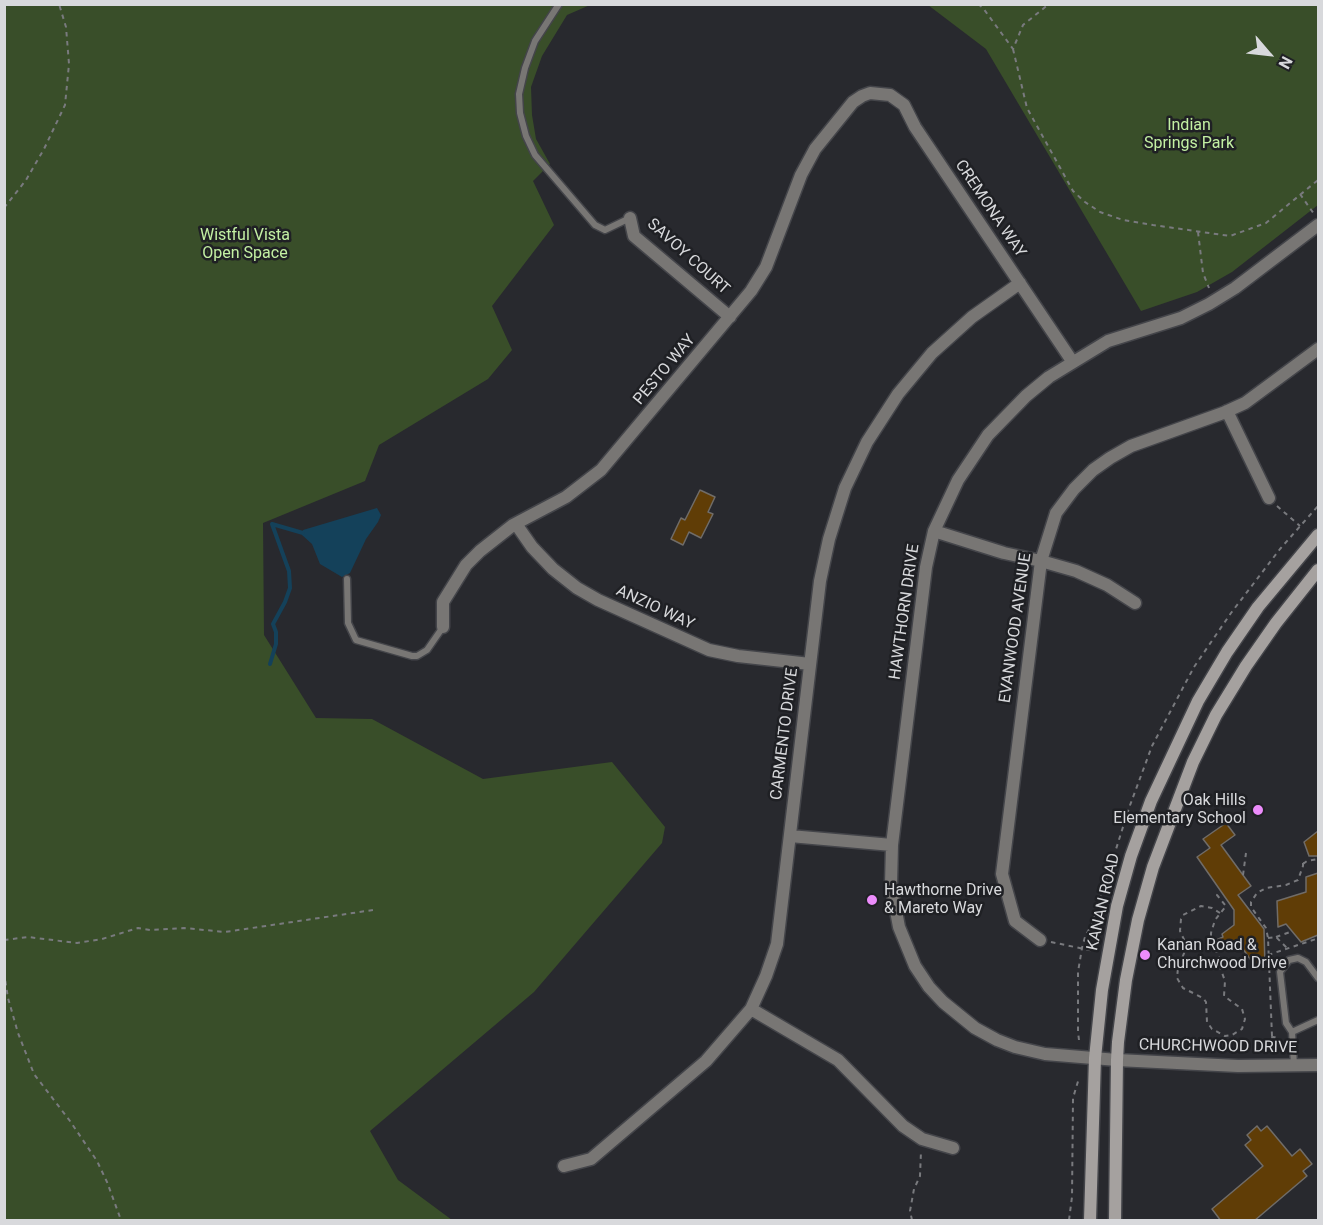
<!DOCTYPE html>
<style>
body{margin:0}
#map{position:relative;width:1323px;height:1225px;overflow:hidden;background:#28292e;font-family:Roboto,sans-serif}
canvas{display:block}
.frame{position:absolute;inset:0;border:6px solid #d8d9dc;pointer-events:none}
.north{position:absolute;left:1239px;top:24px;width:60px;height:60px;-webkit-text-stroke:4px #1f2024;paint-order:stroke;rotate:118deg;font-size:16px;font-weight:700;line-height:24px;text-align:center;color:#d8d9dc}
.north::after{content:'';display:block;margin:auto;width:21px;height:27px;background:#d8d9dc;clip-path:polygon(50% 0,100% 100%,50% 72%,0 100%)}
</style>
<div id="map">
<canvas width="1323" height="1225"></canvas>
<div class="frame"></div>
<div class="north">N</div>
</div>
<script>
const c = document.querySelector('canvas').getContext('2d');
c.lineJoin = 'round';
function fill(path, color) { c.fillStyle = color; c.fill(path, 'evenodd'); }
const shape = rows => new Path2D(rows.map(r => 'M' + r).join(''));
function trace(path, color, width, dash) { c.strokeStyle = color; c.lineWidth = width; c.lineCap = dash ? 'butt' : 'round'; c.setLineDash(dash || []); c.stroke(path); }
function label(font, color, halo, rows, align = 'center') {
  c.font = font + ' Roboto,sans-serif'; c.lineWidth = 5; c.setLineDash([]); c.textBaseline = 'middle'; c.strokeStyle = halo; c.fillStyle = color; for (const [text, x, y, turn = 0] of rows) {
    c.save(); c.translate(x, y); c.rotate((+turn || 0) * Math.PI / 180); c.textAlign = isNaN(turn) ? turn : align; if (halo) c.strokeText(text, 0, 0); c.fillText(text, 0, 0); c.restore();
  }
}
fill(shape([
 [5,5,590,5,567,15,542,56,531,87,532,115,536,139,550,164,533,181,554,225,492,306,512,350,488,379,379,445,365,481,263,523,264,635,316,718,372,719,483,779,612,762,665,827,662,843,534,992,370,1131,398,1180,452,1220,5,1220],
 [928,5,1318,5,1318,205,1232,272,1197,292,1141,311,986,49]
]), '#394e29');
fill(shape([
 [377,508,381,515,378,522,366,539,350,573,342,577,320,564,312,544,302,535,303,530]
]), '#14415a');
trace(shape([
 [270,664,276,644,276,632,273,624,285,602,290,588,289,571,272,524,303,533]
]), '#14415a', 4);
const building = shape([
 [700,490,715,497,708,512,713,514,701,538,689,532,683,545,671,539,681,518,685,520,700,490],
 [1226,823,1235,835,1221,845,1251,886,1238,895,1264,929,1265,968,1253,968,1253,963,1243,949,1216,950,1212,942,1223,937,1222,934,1234,925,1234,910,1197,857,1210,848,1203,839,1226,823],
 [1318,831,1318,856,1309,856,1304,842,1318,831],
 [1318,873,1318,935,1301,942,1286,924,1278,927,1277,901,1306,892,1306,877,1318,873],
 [1257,1126,1261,1131,1267,1126,1292,1156,1300,1149,1312,1164,1303,1171,1307,1176,1254,1221,1221,1221,1212,1209,1263,1166,1245,1145,1251,1140,1247,1135,1257,1126]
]);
fill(building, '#603d06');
trace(building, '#706c68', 1.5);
const lane = shape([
 [559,4,535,41,525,68,519,94,520,113,526,136,535,155,595,225,605,230,630,218],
 [347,579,348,623,356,640,412,656,417,656,427,650,443,627],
 [1292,1032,1318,1020],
 [1294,1065,1292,1032,1286,1023,1280,972,1289,960,1298,958,1306,962,1318,978]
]);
const street = shape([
 [630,218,634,236,730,317],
 [1318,225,1235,288,1209,304,1181,318,1108,341,1049,377,1026,396,988,435,958,480,934,531,926,567,892,845,891,884,899,927,915,966,929,987,943,1002,975,1028,997,1040,1015,1047,1045,1054,1117,1060,1238,1066,1318,1065],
 [1227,411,1269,498],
 [516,524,532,547,553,569,577,588,598,600,709,650,738,656,810,664],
 [934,531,1004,553,1041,561,1076,571,1107,585,1135,603],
 [443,627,443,602,466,565,480,551,513,525,566,497,601,470,751,291,766,267,801,175,815,149,853,102,862,96,870,93,890,95,904,105,915,127,1072,361],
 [790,836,892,845],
 [1040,940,1015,921,1002,874,1041,561,1056,513,1074,489,1093,470,1110,458,1131,446,1223,413,1245,403,1318,349],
 [751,1009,838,1060,903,1126,922,1139,953,1148],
 [564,1166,591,1159,706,1061,751,1009,766,976,777,944,820,581,829,539,845,488,867,442,898,394,932,353,972,317,1020,283]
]);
const secondary = shape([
 [1090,1220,1095,1058,1102,990,1117,906,1131,856,1151,801,1198,701,1227,652,1258,607,1318,535],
 [1115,1220,1117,1060,1118,1042,1126,980,1138,920,1153,867,1193,762,1216,715,1246,666,1276,623,1318,570]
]);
trace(lane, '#44454a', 9);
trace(street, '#44454a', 15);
trace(secondary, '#44454a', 15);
trace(shape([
 [978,4,983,8,1013,49,1023,25,1049,4],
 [1316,4,1318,6],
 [1013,49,1027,108,1073,191,1085,202,1100,212,1123,220,1153,225,1230,236,1266,223,1318,180],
 [1300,194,1314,214],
 [4,208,26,180,44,149,65,105,69,64,66,27,59,4],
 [1198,232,1203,273,1209,288],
 [1277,506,1300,526],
 [1303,864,1307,861,1318,859],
 [1243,875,1246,853],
 [1220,913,1212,908,1201,906,1183,915,1181,919,1180,931,1187,946,1178,968,1177,978,1183,988,1203,998,1206,1002,1207,1022,1212,1029,1225,1036,1232,1035,1242,1029,1245,1019,1242,1009,1224,996,1225,981,1220,967,1220,959,1211,942,1211,933,1215,920,1226,906,1217,895,1220,891],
 [1276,937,1293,931],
 [1268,938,1276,937,1287,948],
 [4,940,28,937,77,943,102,939,138,928,150,930,184,928,225,932,373,910],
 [1051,942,1094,951],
 [1268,955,1316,939,1318,942],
 [4,972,8,998,18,1033,34,1074,70,1121,97,1161,107,1182,121,1220],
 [1272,1036,1268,938,1266,928,1251,907,1251,902,1257,893,1266,888,1286,885,1298,880,1303,866,1303,863,1299,861],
 '1266 1044a7 7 0 1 1 14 0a7 7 0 1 1-14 0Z',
 [1079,1040,1078,1032,1078,972,1082,948,1085,937,1093,922,1129,808,1152,746,1194,667,1231,613,1280,549,1318,506],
 [912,1220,910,1211,914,1189,920,1176,921,1151],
 [1069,1220,1072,1197,1073,1098,1079,1078]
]), '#797a7e', 2, [4.5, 4.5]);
trace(lane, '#787674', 6);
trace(street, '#787674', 12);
trace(secondary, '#a5a19f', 12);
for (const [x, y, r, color] of [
 [1258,810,6,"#ec8cfb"],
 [872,900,6,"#ec8cfb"],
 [1145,955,6,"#ec8cfb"]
]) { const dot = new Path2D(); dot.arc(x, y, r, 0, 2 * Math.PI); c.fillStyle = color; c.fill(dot); trace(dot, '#1f2024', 2); }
label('16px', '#c3f0a3', '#1f2024', [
 ["Indian",1189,126],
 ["Springs Park",1189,144],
 ["Wistful Vista",245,236],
 ["Open Space",245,254]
]);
label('16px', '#d8d9dc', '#1f2024', [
 ["CREMONA WAY",990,209,56],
 ["SAVOY COURT",688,257,42],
 ["PESTO WAY",665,370,-50],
 ["ANZIO WAY",655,608,25],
 ["HAWTHORN DRIVE",905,612,-82],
 ["EVANWOOD AVENUE",1016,628,-82],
 ["CARMENTO DRIVE",785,734,-83],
 ["KANAN ROAD",1104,902,-77],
 ["CHURCHWOOD DRIVE",1218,1047,1]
]);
label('16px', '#d8d9dc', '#1f2024', [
 ["Oak Hills",1246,801,"right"],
 ["Elementary School",1246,819,"right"],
 ["Hawthorne Drive",884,891],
 ["& Mareto Way",884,909],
 ["Kanan Road &",1157,946],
 ["Churchwood Drive",1157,964]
], 'left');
</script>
